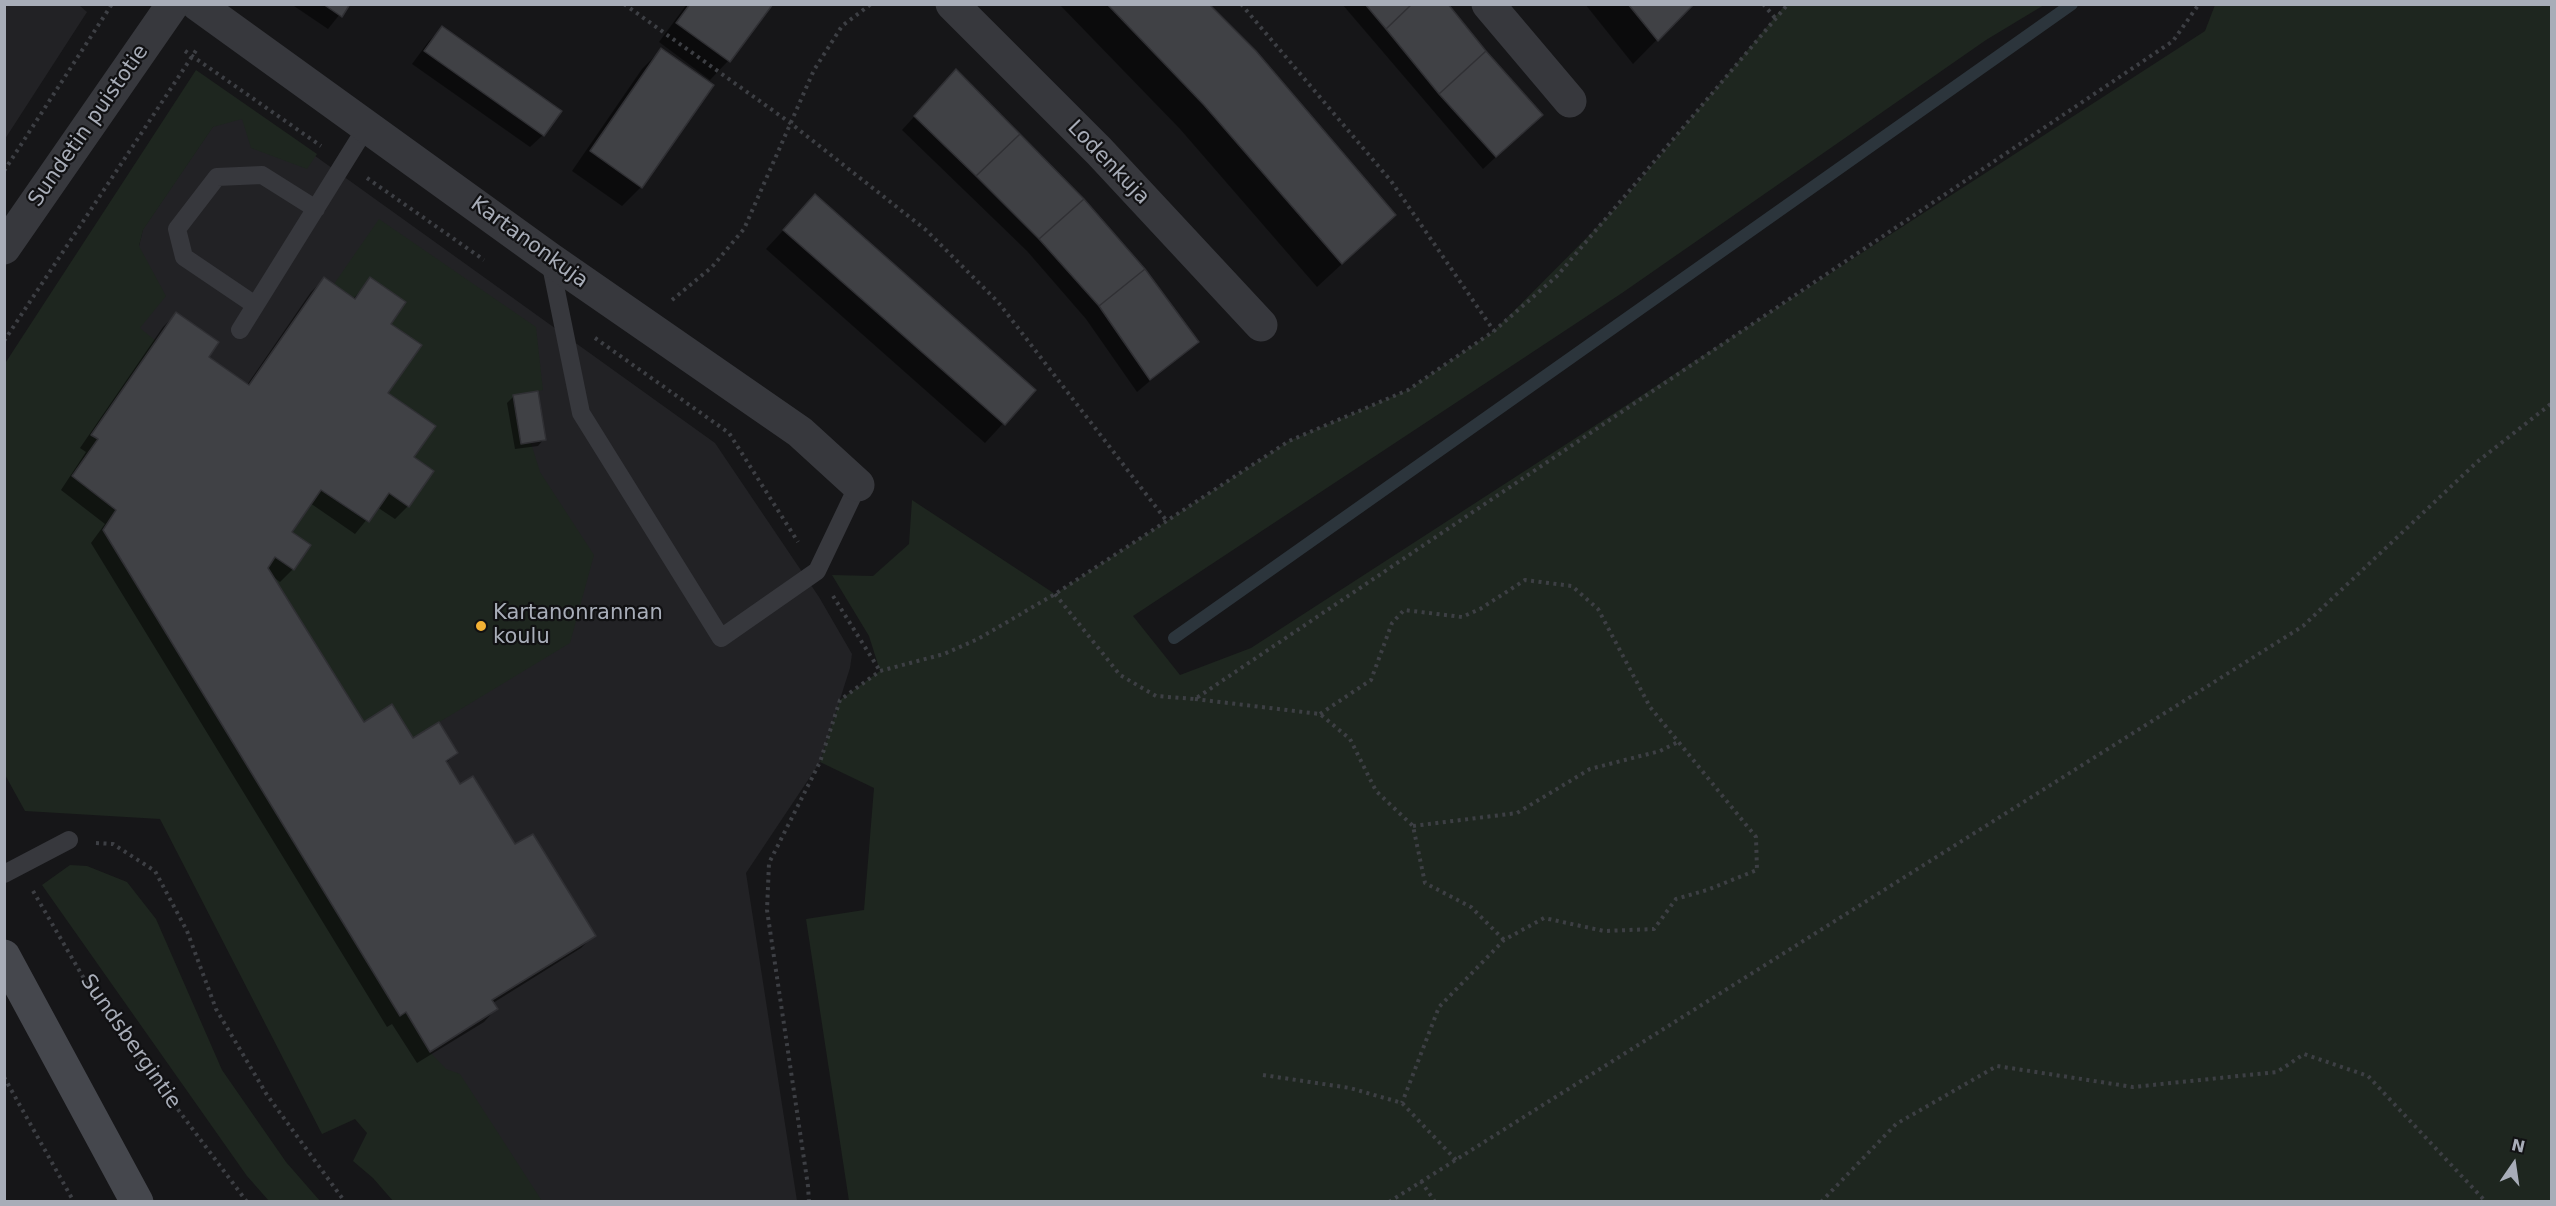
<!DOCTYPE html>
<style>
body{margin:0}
#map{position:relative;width:2556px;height:1206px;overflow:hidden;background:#161618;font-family:"DejaVu Sans",sans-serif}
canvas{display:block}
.frame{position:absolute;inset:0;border:6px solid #a8adb8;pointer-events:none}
.north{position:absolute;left:2484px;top:1134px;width:60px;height:60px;-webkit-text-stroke:4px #111113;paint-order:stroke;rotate:13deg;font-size:16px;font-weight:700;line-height:24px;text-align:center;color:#a8adb8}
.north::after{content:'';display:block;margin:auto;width:21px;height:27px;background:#a8adb8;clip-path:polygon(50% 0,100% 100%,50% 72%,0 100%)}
</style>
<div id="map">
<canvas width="2556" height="1206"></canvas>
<div class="frame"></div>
<div class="north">N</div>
</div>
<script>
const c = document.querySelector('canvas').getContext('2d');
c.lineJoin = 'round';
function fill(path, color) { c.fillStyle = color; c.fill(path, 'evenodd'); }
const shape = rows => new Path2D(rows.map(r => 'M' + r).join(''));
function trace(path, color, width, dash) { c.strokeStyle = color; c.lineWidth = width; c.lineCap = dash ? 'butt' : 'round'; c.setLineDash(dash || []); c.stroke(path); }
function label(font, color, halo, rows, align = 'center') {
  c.font = font + ' "DejaVu Sans",sans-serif'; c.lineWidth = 4.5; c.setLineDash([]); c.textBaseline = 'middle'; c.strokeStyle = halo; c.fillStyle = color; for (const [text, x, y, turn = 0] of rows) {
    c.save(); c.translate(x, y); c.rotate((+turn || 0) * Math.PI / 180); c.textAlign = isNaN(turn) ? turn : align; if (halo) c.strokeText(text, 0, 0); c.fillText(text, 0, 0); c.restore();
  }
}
fill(shape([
 [5,4,79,5,87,12,5,139],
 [233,97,715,443,819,597,852,654,850,668,820,762,746,873,797,1201,513,1201,13,430,139,246,143,229]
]), '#222225');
fill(shape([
 [1785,5,2044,5,1986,40,1622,293,1133,616,1180,675,1251,648,2205,31,2215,5,2551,5,2551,1201,849,1201,806,919,864,910,874,788,820,762,840,700,880,671,869,636,832,575,873,576,909,544,912,500,1055,594,1289,441,1408,390,1494,331,1620,204],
 [196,70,317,154,307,169,251,148,242,119,213,127,143,230,139,246,166,296,140,328,156,341,91,434,98,439,73,476,116,510,103,530,400,1015,406,1012,430,1052,446,1069,460,1074,542,1201,393,1201,373,1178,353,1161,367,1133,355,1119,322,1134,160,819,25,811,4,773,4,365],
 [379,219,536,327,543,390,513,396,521,444,531,443,540,472,594,555,570,643,413,738,392,705,364,722,268,568,275,557,294,570,311,546,292,532,321,490,368,522,389,493,409,507,434,471,414,457,435,426,388,393,421,346,334,284],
 [70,865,87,866,127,882,156,919,222,1070,286,1162,320,1201,269,1201,247,1176,42,885]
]), '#1e261f');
fill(shape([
 [291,4,348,4,328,29],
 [687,4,771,4,728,61,710,80,659,42],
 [1059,4,1206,4,1369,239,1317,287,1180,129],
 [1342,4,1447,4,1541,115,1483,169],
 [1585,4,1692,4,1633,64],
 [442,28,543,135,530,147,412,64,429,41],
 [661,50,641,187,622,206,572,171,642,69],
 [944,84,1197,341,1137,392,1086,319,1027,251,902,130],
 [815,196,1034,390,985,443,766,249],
 [324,279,353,299,371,279,389,324,386,393,412,457,432,471,408,506,395,519,377,507,355,534,310,503,290,533,293,569,280,582,271,575,363,724,456,753,446,763,460,786,594,935,581,948,493,1003,496,1009,484,1022,417,1063,392,1024,387,1027,91,543,105,524,61,490,86,452,80,448,163,327,176,314,207,357,247,385,311,292],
 [513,397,544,439,538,446,515,449,507,403]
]), '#0007');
trace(shape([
 [1174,638,2072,4]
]), '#2c353c', 12);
const building = shape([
 [323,4,350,4,342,17,323,4],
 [690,4,773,4,730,62,676,23,690,4],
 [1107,4,1209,4,1256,51,1396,215,1342,264,1204,105,1107,4],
 [1365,4,1412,4,1386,29,1365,4],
 [1412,4,1448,4,1486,51,1439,94,1386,29,1412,4],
 [1628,4,1694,4,1658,41,1628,4],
 [442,26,562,111,544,136,424,51,442,26],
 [661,48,714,85,642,188,590,151,661,48],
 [1486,51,1543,115,1496,157,1439,94,1486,51],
 [956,69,1020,134,976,176,914,116,956,69],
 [1020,134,1084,199,1039,239,976,176,1020,134],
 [815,194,1036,390,1005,425,783,230,815,194],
 [1084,199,1145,269,1099,306,1039,239,1084,199],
 [1145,269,1199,342,1150,380,1099,306,1145,269],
 [324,277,355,299,370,277,406,302,391,324,422,345,388,393,436,426,414,457,434,471,409,507,389,493,369,522,321,490,292,532,311,545,294,570,275,557,268,568,364,722,392,704,413,738,439,722,458,753,446,761,460,784,473,776,515,844,533,834,596,936,492,1000,498,1009,430,1052,406,1012,400,1016,103,530,116,510,72,476,98,439,91,435,176,312,219,342,209,357,249,385,324,277],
 [538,391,546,440,521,444,513,395,538,391]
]);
fill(building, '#404145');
trace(building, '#303034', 1.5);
trace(shape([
 [624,4,789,122,926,230,998,302,1166,520],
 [1241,4,1391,181,1494,331],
 [1763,4,1776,19],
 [185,51,321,146],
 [4,171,112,4],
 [367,178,484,260],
 [672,300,712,267,744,229,814,70,842,26,871,4],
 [595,338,729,433,798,542],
 [4,341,197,49],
 [1055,594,1120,675,1156,696,1195,699,2173,41,2199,4],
 [833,596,880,671],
 [1195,699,1320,714,1350,739,1376,791,1413,826,1425,883,1471,907,1504,940],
 [1320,714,1371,680,1392,623,1404,610,1462,617,1480,609,1525,580,1572,586,1598,609,1650,707,1756,837,1757,870,1707,890,1676,899,1654,929,1604,931,1544,918,1504,940,1439,1007,1402,1103],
 [1413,826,1517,813,1590,769,1660,751,1678,742],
 [96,843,113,844,155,871,187,931,216,1009,267,1095,345,1202],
 [33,891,97,1001,247,1202],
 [1263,1075,1350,1088,1402,1103,1456,1160],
 [4,1077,74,1202],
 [1421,1181,1435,1202],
 [809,1202,808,1186,767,910,769,863,820,762,840,700,880,671,944,654,978,639,1055,594,1289,441,1408,390,1494,331,1557,276,1788,4],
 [1389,1202,2303,626,2477,462,2552,403],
 [1821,1202,1896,1124,1997,1066,2133,1087,2277,1072,2304,1054,2368,1076,2486,1202]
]), '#3d3f44', 4, [3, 4.5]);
trace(shape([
 [550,261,581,413,721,638,817,571,858,485],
 [255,305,184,257,177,229,217,177,262,175,316,209],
 [240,330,367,126],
 [4,874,69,840]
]), '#37383d', 18);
trace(shape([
 [197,4,550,259,800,432,858,485],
 [952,4,1099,151,1261,325],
 [1488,4,1570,101]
]), '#37383d', 33);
trace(shape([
 [4,248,173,4]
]), '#37383d', 33);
trace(shape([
 [4,956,137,1202]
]), '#45474d', 33);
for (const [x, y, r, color] of [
 [481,626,6,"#f2b134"]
]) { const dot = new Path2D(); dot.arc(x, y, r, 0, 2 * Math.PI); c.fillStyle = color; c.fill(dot); trace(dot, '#111113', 2); }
label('21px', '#a8adb8', '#111113', [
 ["Sundetin puistotie",89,126,-55],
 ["Lodenkuja",1108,163,46],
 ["Kartanonkuja",529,243,36],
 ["Sundsbergintie",130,1042,55]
]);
label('21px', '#a8adb8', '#111113', [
 ["Kartanonrannan",493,614],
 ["koulu",493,638]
], 'left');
</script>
